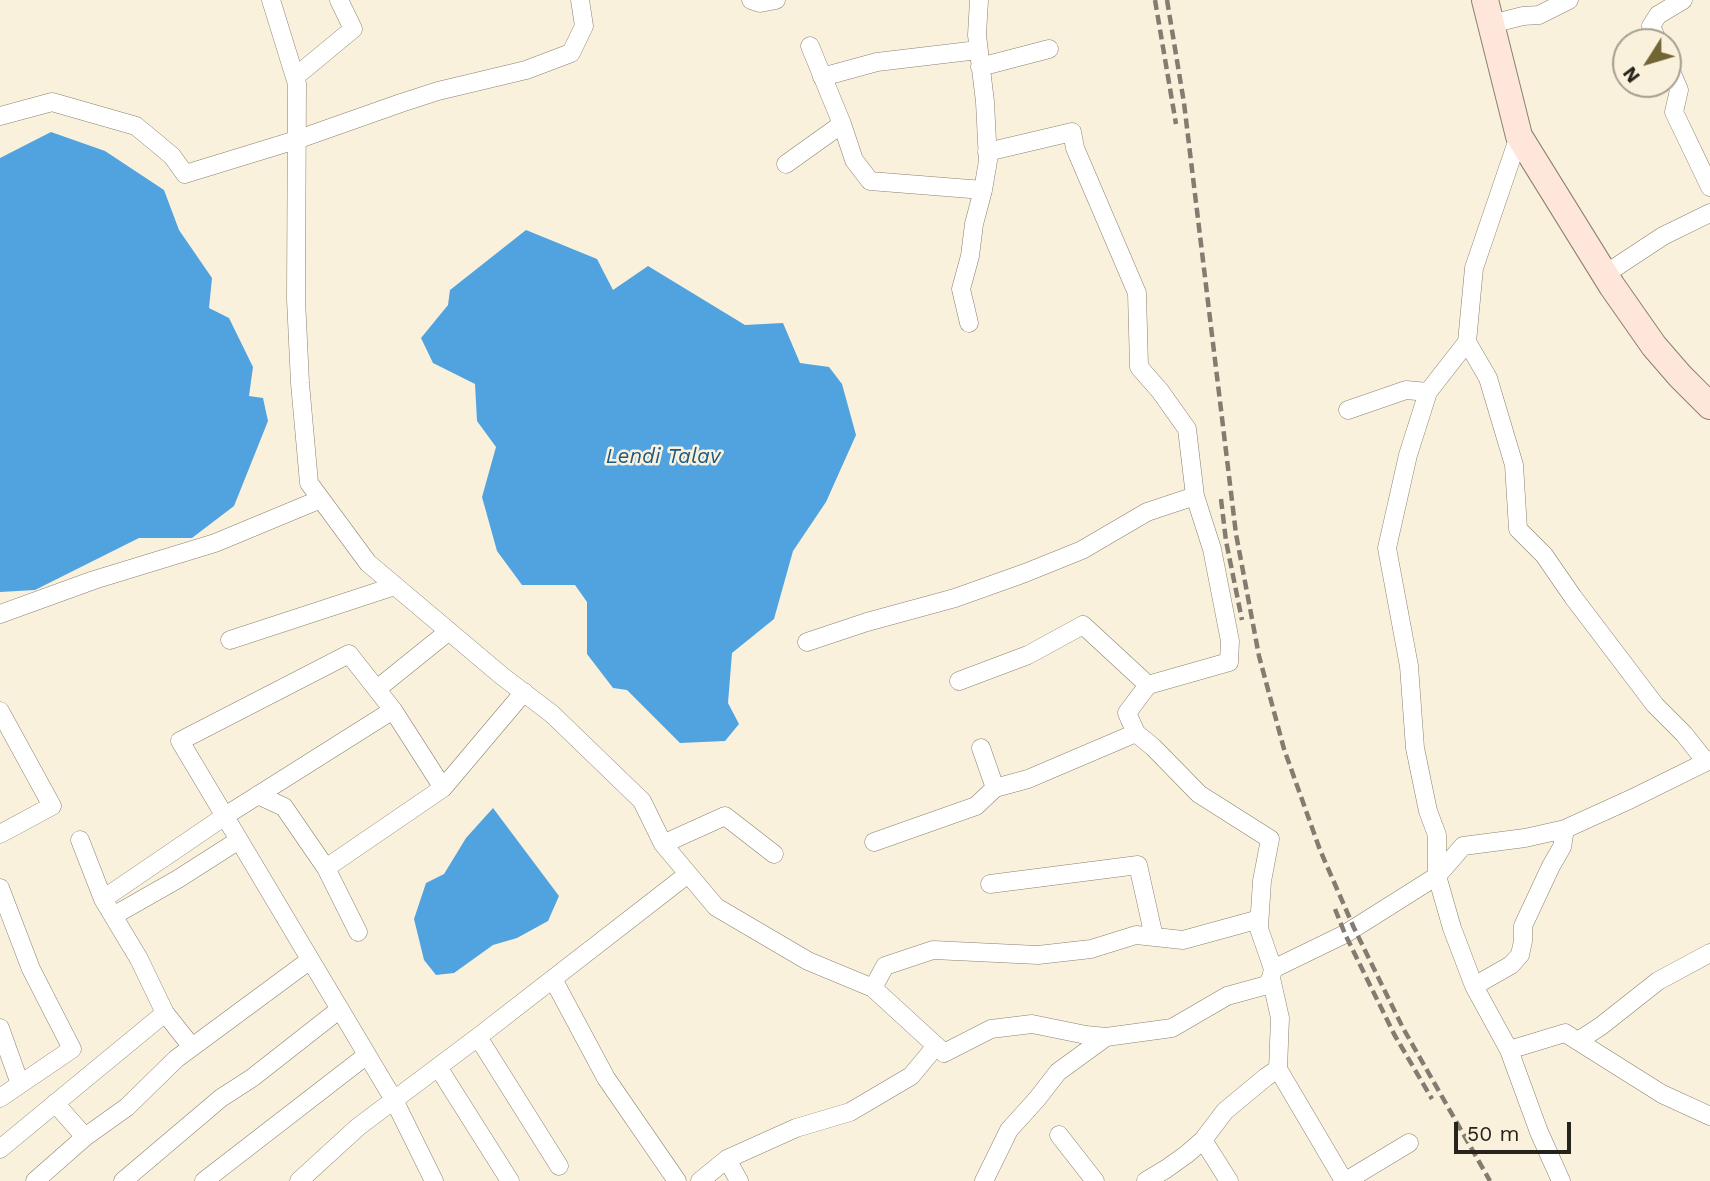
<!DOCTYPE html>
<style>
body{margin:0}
#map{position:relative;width:1710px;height:1181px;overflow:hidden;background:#faf1dd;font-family:"Work Sans",sans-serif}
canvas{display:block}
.north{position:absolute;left:1612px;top:28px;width:70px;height:70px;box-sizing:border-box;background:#faf1dd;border:2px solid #a59f90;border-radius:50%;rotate:233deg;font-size:19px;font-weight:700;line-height:28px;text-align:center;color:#26231c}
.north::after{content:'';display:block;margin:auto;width:24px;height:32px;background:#716633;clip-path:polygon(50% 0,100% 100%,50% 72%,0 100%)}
.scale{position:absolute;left:1454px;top:1122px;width:117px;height:32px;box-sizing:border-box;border:4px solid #26231c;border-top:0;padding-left:9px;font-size:21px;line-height:24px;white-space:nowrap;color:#26231c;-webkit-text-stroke:5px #faf1dd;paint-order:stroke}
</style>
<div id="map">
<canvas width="1710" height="1181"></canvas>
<div class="north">N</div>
<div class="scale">50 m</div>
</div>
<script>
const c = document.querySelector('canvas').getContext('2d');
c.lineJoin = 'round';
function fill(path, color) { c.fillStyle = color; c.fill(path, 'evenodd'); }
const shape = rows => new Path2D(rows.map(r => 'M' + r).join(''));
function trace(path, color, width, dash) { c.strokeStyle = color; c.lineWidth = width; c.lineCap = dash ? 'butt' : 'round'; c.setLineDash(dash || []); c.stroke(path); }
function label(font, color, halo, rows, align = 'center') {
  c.font = font + ' "Work Sans",sans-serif'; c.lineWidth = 5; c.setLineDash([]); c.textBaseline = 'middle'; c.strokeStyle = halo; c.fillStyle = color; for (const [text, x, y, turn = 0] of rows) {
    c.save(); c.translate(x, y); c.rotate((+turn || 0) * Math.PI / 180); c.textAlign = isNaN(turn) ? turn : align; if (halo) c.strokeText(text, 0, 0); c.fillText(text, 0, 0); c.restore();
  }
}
fill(shape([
 [51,132,105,151,164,190,179,230,212,278,209,308,229,318,253,367,249,396,263,398,268,421,234,506,192,538,139,538,35,590,0,592,0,158],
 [526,230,597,259,613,290,648,266,745,325,783,323,800,363,829,367,842,384,856,435,826,502,793,551,774,619,732,653,728,703,739,724,725,741,680,743,627,690,613,688,587,654,587,602,575,585,522,585,497,551,482,497,496,447,477,421,475,384,433,363,421,338,448,305,450,290],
 [493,808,559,896,548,921,517,938,493,945,454,973,436,975,424,960,414,919,426,883,444,874,466,838]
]), '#50a3df');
const street = shape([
 [271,0,297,84,296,299,300,383,309,483,368,563,502,676,552,714,642,801,663,844,716,907,808,961,873,988,944,1053,991,1029,1032,1024,1086,1035,1106,1037,1172,1028,1227,996,1267,985,1271,978,1273,969,1345,934,1437,876,1463,846,1525,838,1565,829,1631,799,1710,760],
 [751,0,760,3,776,0],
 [1503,21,1523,16,1539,15,1569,0],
 [1658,42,1651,26,1658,15,1683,0],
 [1668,64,1679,90,1674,112,1710,187],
 [980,67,1049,49],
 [295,77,353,29,339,0],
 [822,77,877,62,978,50],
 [0,116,52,102,136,126,172,156,185,174,296,140,401,103,438,91,526,70,571,53,584,26,580,0],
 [842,124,854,160,870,181,983,190],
 [987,152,1072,132,1075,148,1137,293,1139,367,1160,391,1187,429,1195,496],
 [786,164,842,124,810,46],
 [1616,267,1663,236,1710,213],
 [969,323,961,289,970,256,974,224,983,190,988,161,985,102,977,35,979,0],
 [1467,342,1488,378,1514,465,1518,529,1544,555,1573,597,1655,705,1684,734,1706,762],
 [1348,410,1406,390,1428,392],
 [0,614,94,580,215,543,321,499],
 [230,640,395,586],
 [807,642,867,622,955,598,1025,573,1082,550,1147,512,1195,496,1212,549,1230,641,1229,662,1148,685,1127,713,1136,733],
 [959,681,1028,655,1083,625,1148,685],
 [377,689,449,631],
 [0,711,52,806,0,834],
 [981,748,995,788],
 [258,795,284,807,326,868,358,932],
 [80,840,103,899,139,959,165,1013,192,1047],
 [874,842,976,806,995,788,1028,779,1136,733,1153,747,1199,794,1270,839,1262,881,1259,927],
 [663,844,725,816,774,854],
 [326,868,443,788],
 [990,884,1138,865,1154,937],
 [0,888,31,969,72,1049,0,1098],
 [103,899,225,816,393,710],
 [113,916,178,879,239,840],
 [553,979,606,1078,677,1181],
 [1474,986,1511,965,1520,955,1523,941,1523,926,1551,866,1562,847,1565,829],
 [873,988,885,966,933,950,1038,955,1091,949,1136,935,1183,940,1256,920,1273,969],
 [0,1028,20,1084],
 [478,1037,559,1166],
 [1578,1041,1601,1026,1658,981,1710,953],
 [1509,1050,1474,986,1452,928,1437,876,1437,835,1428,811,1415,748,1409,666,1387,548,1408,455,1428,392,1467,342,1474,268,1519,136],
 [438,1067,510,1181],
 [1278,1069,1344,1181],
 [55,1103,85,1137],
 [1059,1135,1095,1181],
 [1203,1140,1229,1181],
 [0,1149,165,1013],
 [727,1159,739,1181],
 [35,1181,85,1137,127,1107,176,1059,310,960],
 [123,1181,221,1098,252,1078,340,1009],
 [204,1181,367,1055],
 [299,1181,358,1127,478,1037,688,874],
 [434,1181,394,1100,180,741,349,654,393,710,443,788,524,692],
 [700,1181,727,1159,796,1128,850,1112,911,1076,936,1046],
 [984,1181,1009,1130,1037,1099,1058,1072,1106,1037],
 [1146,1181,1166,1169,1187,1154,1203,1140,1225,1111,1266,1077,1278,1069,1280,1018,1271,978],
 [1346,1181,1409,1143],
 [1561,1181,1539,1132,1509,1050,1565,1033,1662,1094,1710,1116]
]);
const secondary = shape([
 [1485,0,1519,136,1612,286,1654,346,1680,376,1710,406]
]);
trace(street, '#89816f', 19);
trace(secondary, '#89816f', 28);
trace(street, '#fff', 18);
trace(secondary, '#fee6da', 26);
trace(shape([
 [1155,0,1176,124],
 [1167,0,1184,103,1236,534,1259,656,1284,749,1320,850,1354,928,1403,1028,1490,1181],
 [1221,499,1226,541,1242,620],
 [1335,909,1345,934,1394,1034,1432,1099]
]), '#837d71', 4.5, [10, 5]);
label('italic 21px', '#1d5982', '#faf1dd', [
 ["Lendi Talav",663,457]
]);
</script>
